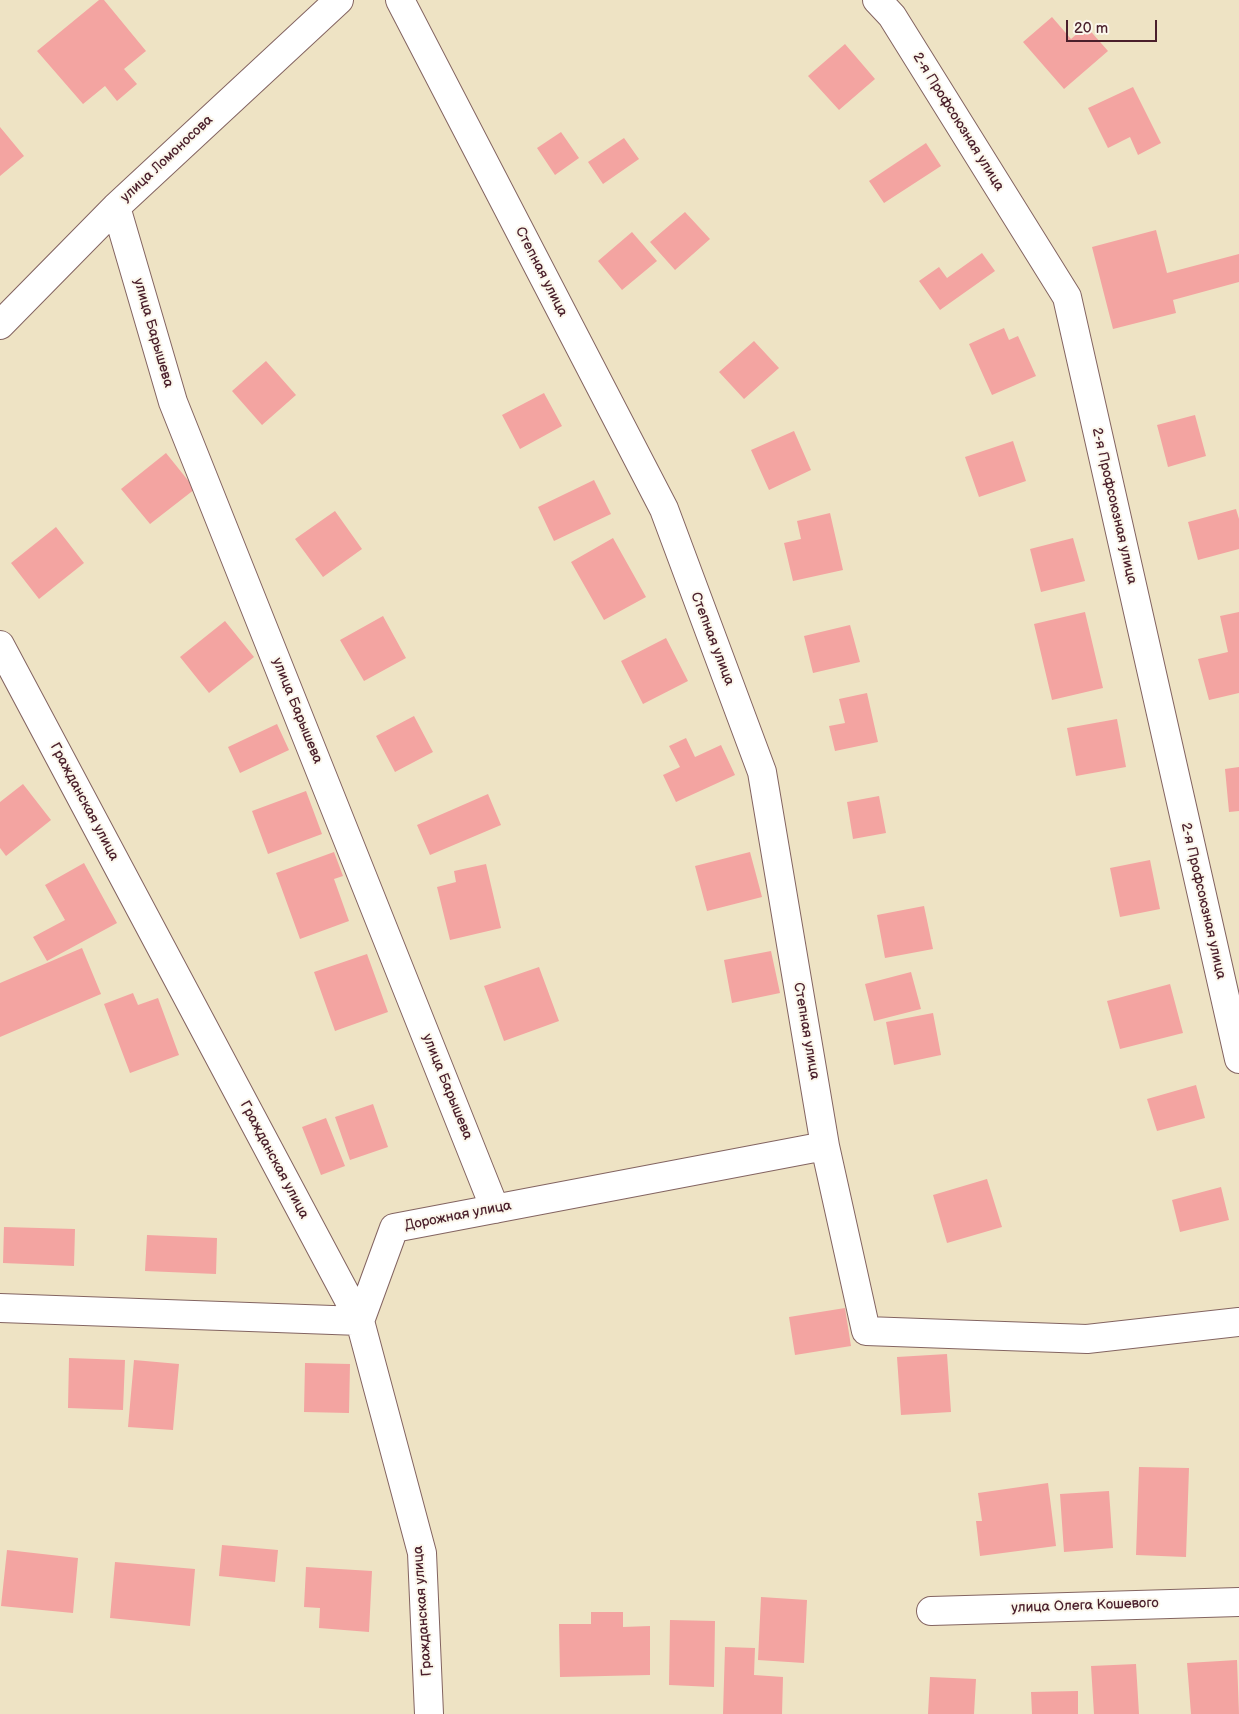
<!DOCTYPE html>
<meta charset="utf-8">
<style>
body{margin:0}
#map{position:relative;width:1239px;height:1714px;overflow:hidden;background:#eee3c4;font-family:"Balsamiq Sans",sans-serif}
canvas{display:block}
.scale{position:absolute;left:1066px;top:20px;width:91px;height:22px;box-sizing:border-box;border:2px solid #4a1f2b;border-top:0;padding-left:6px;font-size:15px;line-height:18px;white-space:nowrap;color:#4a1f2b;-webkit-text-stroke:4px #fbf7ec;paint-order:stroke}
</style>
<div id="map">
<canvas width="1239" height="1714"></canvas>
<div class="scale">20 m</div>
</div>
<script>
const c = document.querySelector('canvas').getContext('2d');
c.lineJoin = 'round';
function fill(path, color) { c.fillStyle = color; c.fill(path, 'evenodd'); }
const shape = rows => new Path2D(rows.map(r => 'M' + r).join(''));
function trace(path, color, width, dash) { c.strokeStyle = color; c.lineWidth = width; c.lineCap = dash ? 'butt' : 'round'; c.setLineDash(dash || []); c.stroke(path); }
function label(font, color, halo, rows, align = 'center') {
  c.font = font + ' "Balsamiq Sans",sans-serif'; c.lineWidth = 4; c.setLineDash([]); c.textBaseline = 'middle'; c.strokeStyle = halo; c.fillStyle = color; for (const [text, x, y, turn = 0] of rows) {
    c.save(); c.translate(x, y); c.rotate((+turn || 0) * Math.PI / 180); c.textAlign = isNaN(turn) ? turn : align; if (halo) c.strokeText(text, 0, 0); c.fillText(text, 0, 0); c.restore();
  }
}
fill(shape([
 [99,0,104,0,146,51,124,69,137,84,117,101,105,86,83,104,37,51],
 [1052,17,1071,39,1086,26,1108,51,1064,89,1023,42],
 [845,44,875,79,839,110,808,76],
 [1133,87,1161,143,1138,155,1130,137,1108,148,1088,108],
 [0,127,24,156,0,176],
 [561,132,579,158,555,175,537,148],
 [624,138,639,159,603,184,588,162],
 [926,143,941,166,884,203,869,181],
 [685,212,710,239,675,270,650,242],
 [1156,230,1167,273,1239,254,1239,282,1173,300,1176,313,1113,329,1092,247],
 [632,232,657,261,622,290,598,261],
 [982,253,995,271,940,310,919,281,939,267,947,278],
 [1004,328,1009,340,1018,336,1036,376,992,395,969,344],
 [754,341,779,368,744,399,719,372],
 [266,361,296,395,262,425,232,391],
 [544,393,562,426,520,449,502,415],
 [1195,415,1206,456,1168,467,1157,425],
 [794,431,811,470,769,490,751,450],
 [1013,441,1026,481,979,497,965,457],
 [166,453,195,489,150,524,121,489],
 [594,480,611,514,554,541,538,507],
 [1236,509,1239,519,1239,549,1198,560,1188,522],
 [335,511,362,549,323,577,295,539],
 [830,513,843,570,793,581,784,543,801,539,797,521],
 [56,527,84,563,39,599,11,563],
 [613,538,646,597,604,620,571,562],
 [1073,538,1085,581,1041,592,1030,549],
 [1085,612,1103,688,1052,700,1034,624],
 [1239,612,1239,693,1209,700,1198,659,1228,652,1220,616],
 [383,616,406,658,364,681,340,640],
 [225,621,254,657,209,693,180,657],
 [850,625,860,662,813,673,804,636],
 [666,638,688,681,643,704,621,661],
 [867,693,878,742,835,751,829,726,845,723,839,699],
 [414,716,433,752,395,772,376,736],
 [1117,719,1126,767,1076,776,1067,728],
 [277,724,289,750,240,773,228,747],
 [686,738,695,757,721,745,735,775,676,802,663,775,680,767,669,746],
 [1239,767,1239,811,1229,812,1225,769],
 [23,784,51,820,6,856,0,848,0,802],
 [306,791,322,834,268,854,252,811],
 [488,794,501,825,430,855,417,825],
 [879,796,886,833,853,839,847,802],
 [334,852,343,876,334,879,349,921,300,939,276,873],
 [750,852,762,897,707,911,695,866],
 [1150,860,1160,909,1120,917,1110,868],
 [84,863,117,923,47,961,33,937,65,920,45,885],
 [486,864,501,928,450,940,437,887,456,882,454,871],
 [924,906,933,949,885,958,877,915],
 [82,948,101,994,0,1037,0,983],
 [771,951,780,993,732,1003,724,960],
 [367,954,388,1012,335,1031,314,972],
 [539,967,559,1021,504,1041,484,986],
 [911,972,921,1009,874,1021,865,984],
 [1170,984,1183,1033,1120,1049,1107,1001],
 [133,993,138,1005,158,998,179,1055,130,1073,104,1004],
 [933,1013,941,1055,894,1065,886,1022],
 [1196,1085,1205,1118,1157,1131,1147,1099],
 [373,1104,388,1147,350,1160,335,1117],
 [326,1118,345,1166,321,1175,302,1127],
 [987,1179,1002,1227,947,1243,933,1195],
 [1221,1187,1229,1220,1180,1232,1172,1200],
 [4,1227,75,1229,74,1266,3,1263],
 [147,1235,217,1238,216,1274,145,1271],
 [845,1308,851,1346,795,1355,789,1317],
 [947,1354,951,1412,901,1415,897,1357],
 [69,1358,125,1360,123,1410,68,1408],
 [134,1360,179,1364,173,1430,128,1427],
 [305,1363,350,1364,349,1413,304,1412],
 [1139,1467,1189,1468,1186,1557,1136,1555],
 [1048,1483,1056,1546,980,1556,976,1521,982,1521,978,1493],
 [1109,1491,1113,1548,1064,1552,1060,1494],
 [222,1545,278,1550,275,1582,219,1576],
 [7,1550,78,1558,73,1613,1,1606],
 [115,1562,195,1569,190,1626,110,1618],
 [306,1567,372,1571,369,1632,319,1628,320,1608,304,1607],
 [761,1597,807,1600,804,1663,758,1660],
 [591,1612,623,1612,623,1627,650,1626,650,1675,560,1677,559,1624,591,1624],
 [670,1620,715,1621,714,1687,669,1685],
 [725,1647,755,1648,754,1675,783,1677,782,1714,723,1714],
 [1237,1660,1239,1714,1191,1714,1187,1663],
 [1136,1664,1139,1714,1094,1714,1091,1666],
 [930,1677,976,1679,974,1714,928,1714],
 [1078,1691,1078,1714,1032,1714,1031,1692]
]), '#f3a4a1');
const minor = shape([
 [400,0,664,509,762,772,825,1146,866,1331,1087,1339,1239,1322],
 [877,0,892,16,1067,297,1239,1059],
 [116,207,173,402,495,1209],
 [0,325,116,207,339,0],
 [0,645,360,1321,422,1553,429,1714],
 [0,1308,360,1321,394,1228,825,1146],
 [931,1611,1239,1602]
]);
trace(minor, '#836461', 30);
trace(minor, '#fff', 28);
label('14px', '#4a1f2b', '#fbf7ec', [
 ["2-я Профсоюзная улица",958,122,58],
 ["улица Ломоносова",167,159,-43],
 ["Степная улица",541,272,63],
 ["улица Барышева",153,333,74],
 ["2-я Профсоюзная улица",1114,506,77],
 ["Степная улица",712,639,69],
 ["улица Барышева",297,711,68],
 ["Гражданская улица",84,802,62],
 ["2-я Профсоюзная улица",1203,901,77],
 ["Степная улица",806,1031,80],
 ["улица Барышева",447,1087,68],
 ["Гражданская улица",274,1160,62],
 ["Дорожная улица",458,1216,-11],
 ["улица Олега Кошевого",1085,1606,-2],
 ["Гражданская улица",423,1611,-94]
]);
</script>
